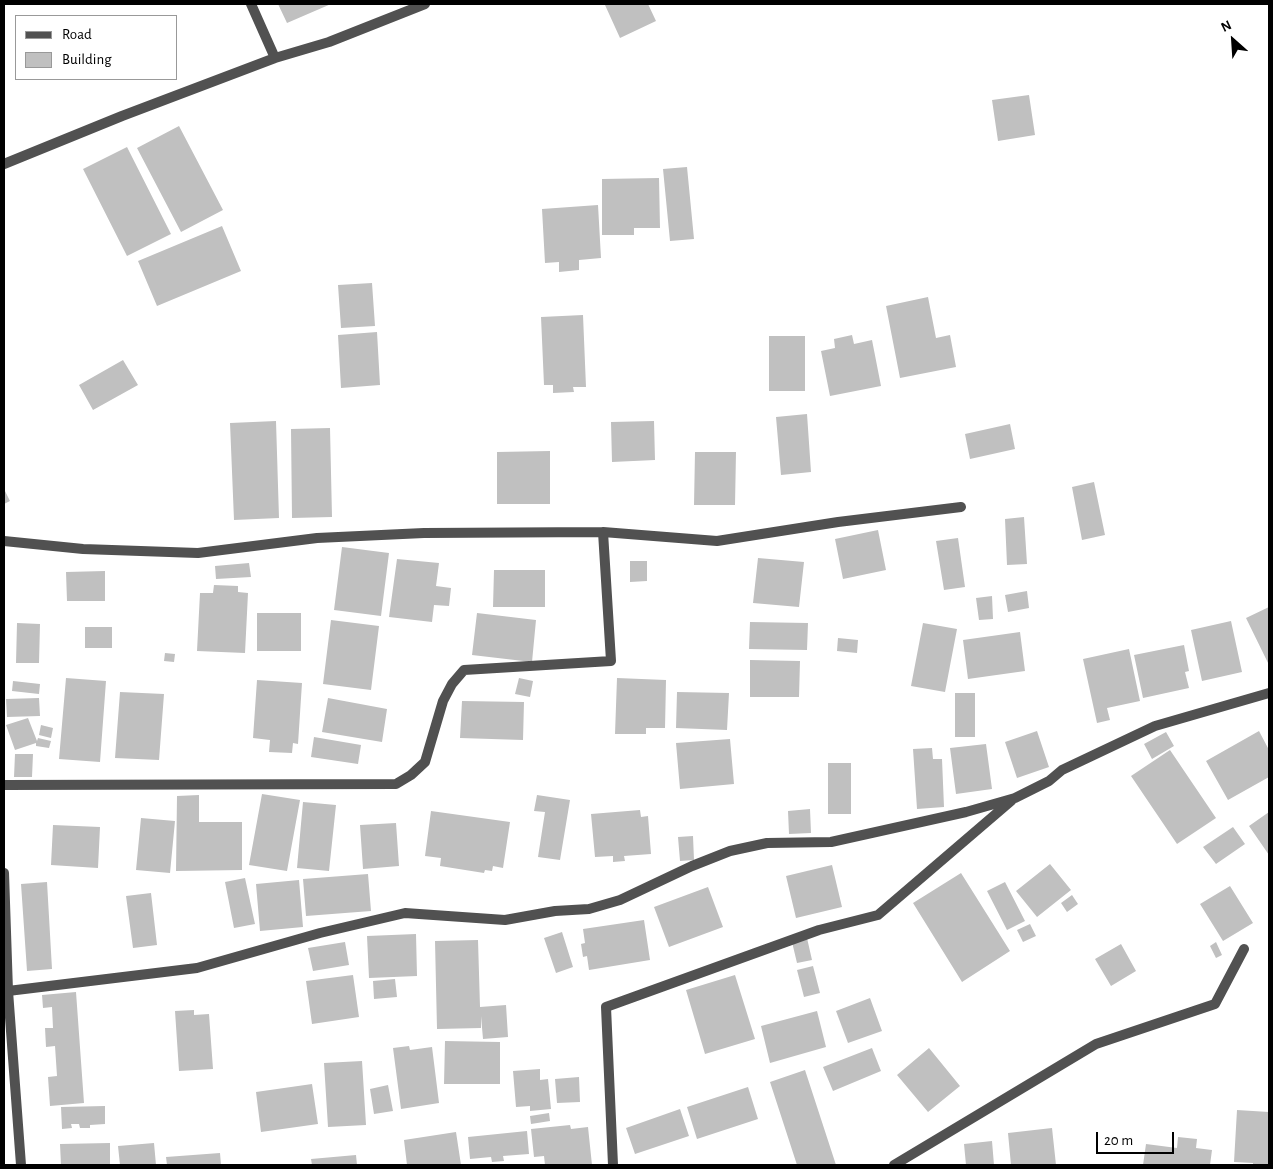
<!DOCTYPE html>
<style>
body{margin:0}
#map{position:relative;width:1273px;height:1169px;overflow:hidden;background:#fff;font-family:"Alegreya Sans",sans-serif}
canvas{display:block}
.frame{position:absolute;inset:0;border:5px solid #000;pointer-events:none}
.legend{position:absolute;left:15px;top:15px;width:162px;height:65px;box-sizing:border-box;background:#fff;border:1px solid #999;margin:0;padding:6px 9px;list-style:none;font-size:15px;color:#000}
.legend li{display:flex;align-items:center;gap:10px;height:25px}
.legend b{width:25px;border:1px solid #999}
.north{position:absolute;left:1208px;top:15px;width:50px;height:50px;-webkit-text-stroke:4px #fff;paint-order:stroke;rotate:334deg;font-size:14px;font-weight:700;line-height:20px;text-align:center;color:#000}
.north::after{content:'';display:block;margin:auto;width:18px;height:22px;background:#000;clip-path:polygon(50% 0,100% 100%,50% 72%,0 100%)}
.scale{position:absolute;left:1096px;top:1132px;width:78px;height:22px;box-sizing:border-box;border:2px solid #000;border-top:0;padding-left:6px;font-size:15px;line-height:18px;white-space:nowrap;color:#000;-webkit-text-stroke:4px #fff;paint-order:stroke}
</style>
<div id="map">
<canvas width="1273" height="1169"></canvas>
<div class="frame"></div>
<ul class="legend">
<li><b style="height:6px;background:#515151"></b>Road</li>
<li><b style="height:14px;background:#c0c0c0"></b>Building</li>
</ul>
<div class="north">N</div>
<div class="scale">20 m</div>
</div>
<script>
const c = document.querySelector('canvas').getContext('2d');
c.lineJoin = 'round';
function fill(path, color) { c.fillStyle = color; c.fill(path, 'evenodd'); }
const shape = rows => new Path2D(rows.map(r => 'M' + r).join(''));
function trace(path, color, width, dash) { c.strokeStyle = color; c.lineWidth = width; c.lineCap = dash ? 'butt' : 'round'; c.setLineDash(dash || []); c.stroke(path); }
fill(shape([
 [278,4,331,4,287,23],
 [607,4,648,4,656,21,620,38,605,5],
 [1029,95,1035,135,998,141,992,100],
 [179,126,223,210,181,232,137,148],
 [127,147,171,234,127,256,83,169],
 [687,167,694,239,670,241,663,169],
 [659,178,660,228,634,228,634,235,602,235,602,179],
 [598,205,601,258,579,260,579,270,559,272,559,262,545,263,542,209],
 [222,226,241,271,157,306,138,261],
 [372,283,375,326,341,328,338,285],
 [928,297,936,338,950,335,956,367,900,378,886,306],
 [583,315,586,387,573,387,574,392,553,393,553,385,544,385,541,317],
 [377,332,380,385,341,388,338,335],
 [852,335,854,344,872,340,881,386,830,396,821,351,835,348,834,339],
 [769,336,805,336,805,391,769,391],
 [123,360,138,385,93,410,79,385],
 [807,414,811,472,781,475,776,417],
 [276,421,279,518,234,520,230,423],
 [654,421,655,460,612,462,611,422],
 [1010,424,1015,449,970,459,965,434],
 [330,428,332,517,292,518,291,429],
 [550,451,550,504,497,504,497,452],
 [695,452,736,452,735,505,694,505],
 [1094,482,1105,535,1082,540,1072,487],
 [4,489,10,501,4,504],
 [1024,517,1027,564,1007,565,1005,519],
 [878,530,886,570,843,579,835,539],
 [958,538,965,587,944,590,936,541],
 [342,547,389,553,381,616,334,610],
 [758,558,804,562,799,607,753,603],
 [397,559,439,563,436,586,451,588,449,606,434,605,432,622,389,617],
 [630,561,647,561,647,581,630,582],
 [249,563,251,577,216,579,215,566],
 [494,570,545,570,545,607,493,607],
 [105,571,105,601,67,601,66,572],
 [214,585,238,586,238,592,248,593,245,653,197,651,200,593,213,593],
 [1027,591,1029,608,1008,612,1005,595],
 [992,596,993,619,979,620,976,598],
 [1269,607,1269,665,1246,618],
 [257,613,301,613,301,651,257,651],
 [477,613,536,620,532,662,472,655],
 [331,620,379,626,371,690,323,684],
 [1231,621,1242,672,1202,681,1191,630],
 [750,622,808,623,807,650,749,649],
 [17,623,40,624,39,663,16,663],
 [923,623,957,629,945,692,911,686],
 [85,627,112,627,112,648,85,648],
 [1020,632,1025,671,968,679,963,640],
 [838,638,858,640,857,653,837,651],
 [1184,645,1189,671,1185,672,1189,688,1143,698,1134,655],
 [1129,649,1140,701,1107,708,1110,720,1097,723,1083,659],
 [165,653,175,654,174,662,164,661],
 [750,660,800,661,799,697,750,697],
 [66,678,106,681,100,762,59,759],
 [519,678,533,681,530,697,515,694],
 [617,678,666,680,665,728,646,728,646,734,615,734],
 [257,680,302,683,298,744,293,743,292,753,269,752,270,740,253,738],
 [13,681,40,684,39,694,12,691],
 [120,692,164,694,159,760,115,758],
 [677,692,729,693,727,730,676,728],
 [955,693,975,693,975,737,955,737],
 [39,698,40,716,7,717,6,699],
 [328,698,387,709,382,742,322,732],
 [462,701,524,702,523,740,460,738],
 [28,718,37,741,38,738,51,741,49,748,36,746,36,743,15,750,6,725],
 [41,725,53,728,51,738,39,735],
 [1037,731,1049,767,1017,778,1005,742],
 [1259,731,1269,750,1269,777,1228,800,1206,761],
 [1166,732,1174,746,1152,759,1144,744],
 [314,737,361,745,358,764,311,757],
 [730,739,734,784,680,789,676,743],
 [986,744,992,789,956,794,950,748],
 [932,748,933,759,942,759,944,807,917,809,913,749],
 [1170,750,1216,818,1177,844,1131,776],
 [15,754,33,754,32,777,14,777],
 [828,763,851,763,851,814,828,814],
 [262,794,300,800,287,871,249,865],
 [199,795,199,822,242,822,242,870,176,871,177,796],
 [537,795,570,800,560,860,538,857,545,812,534,811],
 [303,802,336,805,329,871,297,868],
 [810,809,811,833,789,834,788,811],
 [640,810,641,817,648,816,651,854,624,856,625,861,613,862,613,856,595,857,591,814],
 [431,811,510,822,503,868,493,866,492,871,485,870,484,873,440,866,441,858,425,856],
 [1269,812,1269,855,1249,826],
 [141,818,175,821,170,873,136,870],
 [396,823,399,866,363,869,360,825],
 [53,825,100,827,98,868,51,865],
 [1233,827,1245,844,1216,864,1203,847],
 [693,836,694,860,680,861,678,837],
 [1050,864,1071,890,1037,917,1016,891],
 [832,865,842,907,796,918,786,876],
 [961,873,1010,951,962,982,913,903],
 [368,874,371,911,306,916,303,879],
 [245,878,255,924,234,928,225,882],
 [299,880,303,927,260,931,256,884],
 [47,882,52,969,27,971,21,884],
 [1005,882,1025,921,1007,930,987,891],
 [1230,886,1253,923,1223,941,1200,904],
 [708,887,723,927,669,947,654,907],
 [151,893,157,945,133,948,126,896],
 [1072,895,1078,904,1067,912,1061,903],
 [644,920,650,960,589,970,587,956,583,957,581,944,585,943,583,929],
 [1030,924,1036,936,1023,942,1017,930],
 [562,932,573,967,556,973,544,938],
 [416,934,417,976,369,978,367,936],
 [807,938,812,960,797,963,792,942],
 [478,940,480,1007,506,1005,508,1037,483,1039,481,1016,481,1028,437,1029,435,941],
 [345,942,349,965,313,971,308,948],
 [1216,942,1222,955,1216,958,1210,946],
 [1121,944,1136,971,1111,986,1095,959],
 [813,966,820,993,804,997,797,970],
 [353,975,359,1017,312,1024,306,981],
 [735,975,755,1039,705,1054,686,990],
 [395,979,397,997,374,999,373,981],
 [76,992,84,1103,50,1106,48,1077,57,1076,55,1046,46,1047,45,1028,53,1028,52,1007,43,1008,42,995],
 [870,998,882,1031,848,1043,836,1011],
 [194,1010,194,1015,209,1014,213,1069,179,1071,175,1011],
 [817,1011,826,1047,770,1063,761,1026],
 [445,1041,500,1042,500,1084,444,1084],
 [409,1046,410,1050,432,1047,439,1103,401,1109,393,1048],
 [872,1048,881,1071,833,1091,823,1067],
 [929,1048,960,1086,928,1112,897,1075],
 [362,1061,366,1125,328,1127,324,1063],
 [540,1069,540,1080,548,1079,551,1109,530,1111,530,1106,516,1107,513,1071],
 [805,1070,836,1165,797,1165,770,1082],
 [579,1077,580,1102,557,1103,555,1079],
 [312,1084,318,1124,261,1132,256,1092],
 [388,1085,393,1111,374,1114,370,1089],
 [748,1087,758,1119,697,1139,687,1107],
 [105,1106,105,1124,90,1125,90,1128,80,1128,79,1124,71,1124,72,1128,62,1129,61,1107],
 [680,1109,689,1136,635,1154,626,1128],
 [1237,1110,1269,1112,1269,1165,1253,1165,1253,1163,1234,1162],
 [549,1113,550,1121,531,1124,530,1116],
 [570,1125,571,1129,588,1127,592,1165,545,1165,544,1156,534,1157,531,1129],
 [1052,1128,1056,1165,1011,1165,1008,1133],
 [527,1131,529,1154,503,1156,504,1161,492,1162,491,1157,470,1159,468,1137],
 [456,1132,461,1165,407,1165,404,1140],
 [1178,1137,1197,1139,1196,1148,1212,1150,1210,1165,1143,1165,1146,1144,1177,1148],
 [992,1141,994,1165,966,1165,964,1144],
 [110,1143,110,1165,61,1165,60,1144],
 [154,1143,156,1165,120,1165,118,1146],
 [220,1153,221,1165,167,1165,166,1157],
 [356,1155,357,1165,312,1165,311,1159]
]), '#c0c0c0');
trace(shape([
 [251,4,275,58],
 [4,164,122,116,275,58,329,42,425,4],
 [603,532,717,541,838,522,961,507],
 [4,541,83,549,198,553,317,538,424,533,603,532,611,661,464,670,452,684,443,701,425,762,411,775,396,784,4,785],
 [8,991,197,968,320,933,405,913,505,920,555,911,589,909,620,900,692,866,730,851,767,843,831,842,966,812,1015,798,1049,781,1062,770,1155,726,1269,693],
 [613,1165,606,1007,819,930,878,915,1011,801],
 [894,1165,1096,1044,1215,1004,1244,949]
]), '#515151', 10);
trace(shape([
 [4,873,8,991,21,1165]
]), '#515151', 10);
</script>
